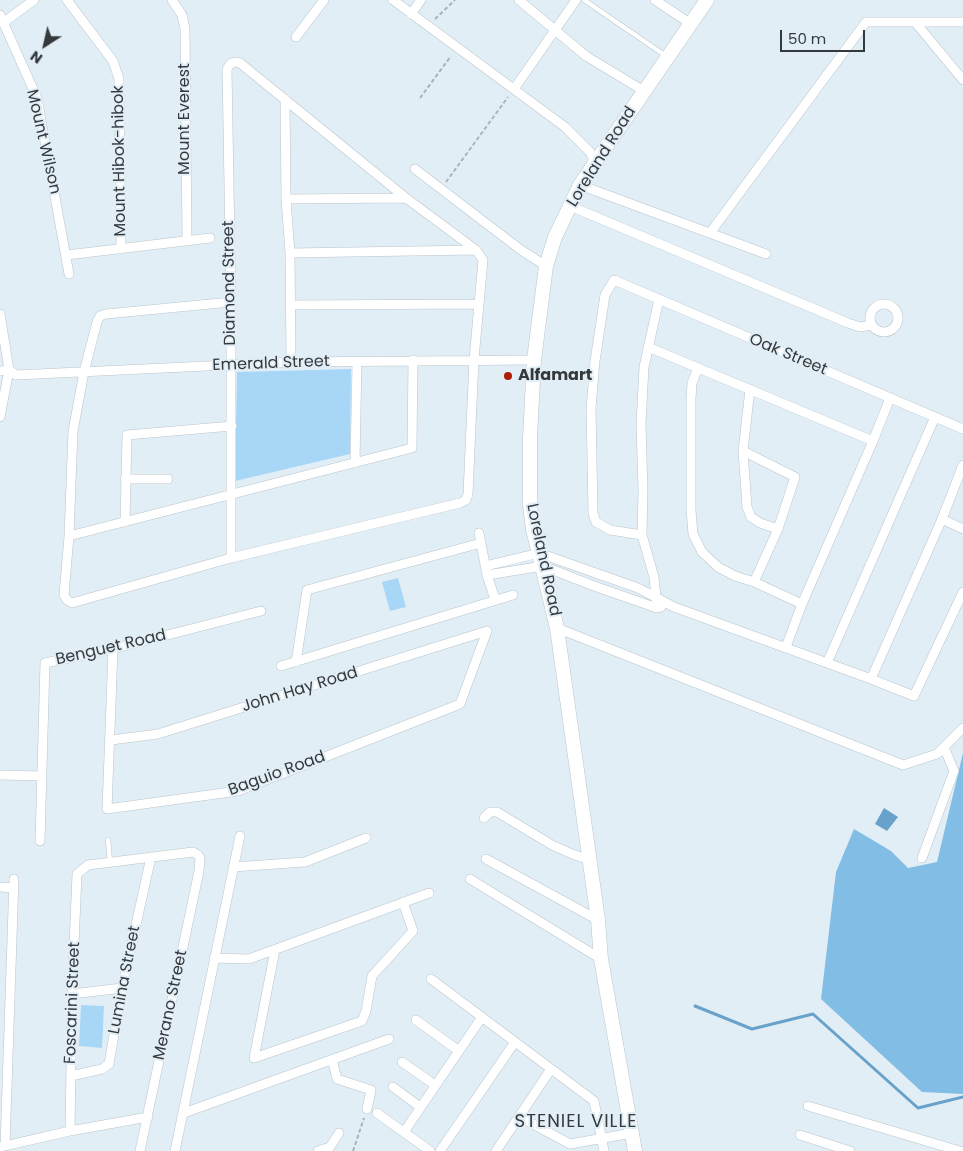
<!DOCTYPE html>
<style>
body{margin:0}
#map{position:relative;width:963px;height:1151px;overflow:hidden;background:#e2eef6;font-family:Poppins,sans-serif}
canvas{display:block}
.north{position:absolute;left:20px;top:20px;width:50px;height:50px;-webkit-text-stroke:4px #e2eef6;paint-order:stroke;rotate:215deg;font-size:14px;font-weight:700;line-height:20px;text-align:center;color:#34393c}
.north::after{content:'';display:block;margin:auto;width:18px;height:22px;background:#34393c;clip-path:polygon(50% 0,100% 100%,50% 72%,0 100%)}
.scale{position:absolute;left:780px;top:30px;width:85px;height:22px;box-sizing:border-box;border:2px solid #34393c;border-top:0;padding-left:6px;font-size:15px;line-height:18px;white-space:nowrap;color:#34393c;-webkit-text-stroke:4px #e2eef6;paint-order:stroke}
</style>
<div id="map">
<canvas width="963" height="1151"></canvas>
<div class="north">N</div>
<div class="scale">50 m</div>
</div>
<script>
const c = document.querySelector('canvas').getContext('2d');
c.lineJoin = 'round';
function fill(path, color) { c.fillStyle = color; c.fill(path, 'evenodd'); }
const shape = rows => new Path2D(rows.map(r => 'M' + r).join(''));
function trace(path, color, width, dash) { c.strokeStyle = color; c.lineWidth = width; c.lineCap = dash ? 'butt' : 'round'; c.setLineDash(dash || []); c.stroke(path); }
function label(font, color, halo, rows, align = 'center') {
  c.font = font + ' Poppins,sans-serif'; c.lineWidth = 4; c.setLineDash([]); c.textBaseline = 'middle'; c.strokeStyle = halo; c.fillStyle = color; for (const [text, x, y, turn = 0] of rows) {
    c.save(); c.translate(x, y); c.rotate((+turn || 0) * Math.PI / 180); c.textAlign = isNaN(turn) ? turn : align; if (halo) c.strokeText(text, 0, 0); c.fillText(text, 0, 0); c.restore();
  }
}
fill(shape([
 [351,369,350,454,235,481,237,372],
 [398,578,406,607,390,611,382,582],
 [81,1005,104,1006,102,1048,79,1046]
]), '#a7d6f7');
fill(shape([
 [963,753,963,1094,922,1092,821,999,836,872,854,829,891,851,908,868,937,862]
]), '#82bde5');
fill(shape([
 [884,808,898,817,887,831,875,824]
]), '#68a2ca');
trace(shape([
 [695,1006,752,1029,813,1014,918,1108,963,1097]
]), '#68a2ca', 3);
const lane = shape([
 [584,0,666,56],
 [108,840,110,862]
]);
const street = shape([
 [67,0,113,61,119,79,121,249],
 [172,0,182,15,185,29,187,241],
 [393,0,565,127,590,152,595,163],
 [519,0,586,56,644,91],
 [655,0,691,24],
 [411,14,421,0],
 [0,15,37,98,69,274],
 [4,22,34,0],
 [915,22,963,80],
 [296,37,324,0],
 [514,89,576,0],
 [285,99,286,199,290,253,291,362],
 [415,169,521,250,546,266],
 [580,185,766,254],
 [286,199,406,198],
 [570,206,848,323,860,327,872,325],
 [710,233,866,22,963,22],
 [290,253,476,250],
 [67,255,210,238],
 [231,302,106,314,100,316,97,322,84,372,73,431,69,536,64,595,67,600,72,603,231,558,460,503,466,500,468,494,474,359,483,260,476,250,406,198,240,63,235,62,231,63,227,69,231,302,231,558],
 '870 318a14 14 0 1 1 28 0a14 14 0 1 1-28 0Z',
 [291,305,479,304],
 [0,314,9,370,0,417],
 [648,347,873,441],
 [698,368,692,383,691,399,691,510,693,534,702,552,718,567,735,576,754,582,802,604],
 [0,371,9,370,16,375,291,362,534,360],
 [750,389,743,451,747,507,751,517,760,523,778,529],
 [743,451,795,477,778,529,754,582],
 [355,463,357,362],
 [125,479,168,479],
 [942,519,963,529],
 [125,522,127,435,232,426],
 [479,533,487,575,495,599],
 [642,535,610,530,596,522,593,513,591,408,595,361,605,295,614,280,963,429],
 [69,536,412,448,413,360],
 [485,566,539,553,638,588,674,607,871,679,914,696,963,592],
 [487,575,543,566,594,586,657,608,661,607],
 [657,608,654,577,642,535,643,490,641,424,644,367,659,299],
 [557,628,903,765,937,754,963,728],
 [786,647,802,604,873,441,890,398],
 [113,649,107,809,238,791,460,704,487,631],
 [296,662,307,590,481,543],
 [827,663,935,417],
 [281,666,513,595],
 [871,679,942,519,963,465],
 [111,740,158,734,487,631],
 [0,775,42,776],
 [484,818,490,812,497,812,552,845,572,854,590,860],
 [40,841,45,663,113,649,261,611],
 [922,858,954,771,944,747],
 [486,859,598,920],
 [233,867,305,862,366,838],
 [470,879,601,959],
 [0,887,13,888],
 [275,950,254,1058,362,1021,366,1011,372,976,413,931,403,902],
 [214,958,249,959,429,893],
 [431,979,594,1101,604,1151],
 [72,994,122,988],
 [416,1020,459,1051],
 [332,1059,337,1079,371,1090,367,1109],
 [402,1062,435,1085],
 [71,1076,102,1069,109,1064,122,988,151,857],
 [393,1087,420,1107],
 [808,1106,960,1151],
 [184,1113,389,1039],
 [377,1113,430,1151],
 [520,1117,570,1144,632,1133],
 [70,1131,72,994,77,874,88,865,193,852,198,855,200,858,199,871,140,1151],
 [404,1132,482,1017],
 [800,1135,850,1151],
 [5,1146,14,879],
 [0,1147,70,1131,148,1117],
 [175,1151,240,836],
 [318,1151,330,1147,339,1133],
 [440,1151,515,1042],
 [496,1151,551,1069]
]);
const secondary = shape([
 [635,1151,601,959,598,920,557,628,533,529,530,505,530,438,534,360,546,266,555,237,570,206,580,185,595,163,707,0]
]);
trace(lane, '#b9c4cc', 5.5);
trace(street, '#b9c4cc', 10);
trace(secondary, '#b9c4cc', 15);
trace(shape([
 [435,19,455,0],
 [420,98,451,56],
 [446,182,508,97],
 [353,1151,364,1118]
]), '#a9b2b9', 2, [4, 2.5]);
trace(lane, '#fff', 4.5);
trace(street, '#fff', 9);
trace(secondary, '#fff', 14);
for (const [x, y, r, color] of [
 [508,376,5,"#ac1d07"]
]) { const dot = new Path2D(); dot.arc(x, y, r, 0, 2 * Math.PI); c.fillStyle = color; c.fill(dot); trace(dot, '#e2eef6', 2); }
label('16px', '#34393c', '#e2eef6', [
 ["Mount Everest",185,119,-90],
 ["Mount Wilson",43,142,77],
 ["Loreland Road",602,157,-58],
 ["Mount Hibok-hibok",120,161,-91],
 ["Diamond Street",230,283,-91],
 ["Oak Street",788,355,23],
 ["Emerald Street",271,364,-2],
 ["Loreland Road",543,560,78],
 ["Benguet Road",111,648,-13],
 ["John Hay Road",300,690,-17],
 ["Baguio Road",277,774,-20],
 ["Lumina Street",125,980,-79],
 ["Foscarini Street",73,1003,-88],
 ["Merano Street",171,1005,-78]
]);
label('bold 16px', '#34393c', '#e2eef6', [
 ["Alfamart",518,376]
], 'left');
c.letterSpacing = '1px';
label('18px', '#34393c', '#e2eef6', [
 ["STENIEL VILLE",576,1122]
]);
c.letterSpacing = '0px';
</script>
